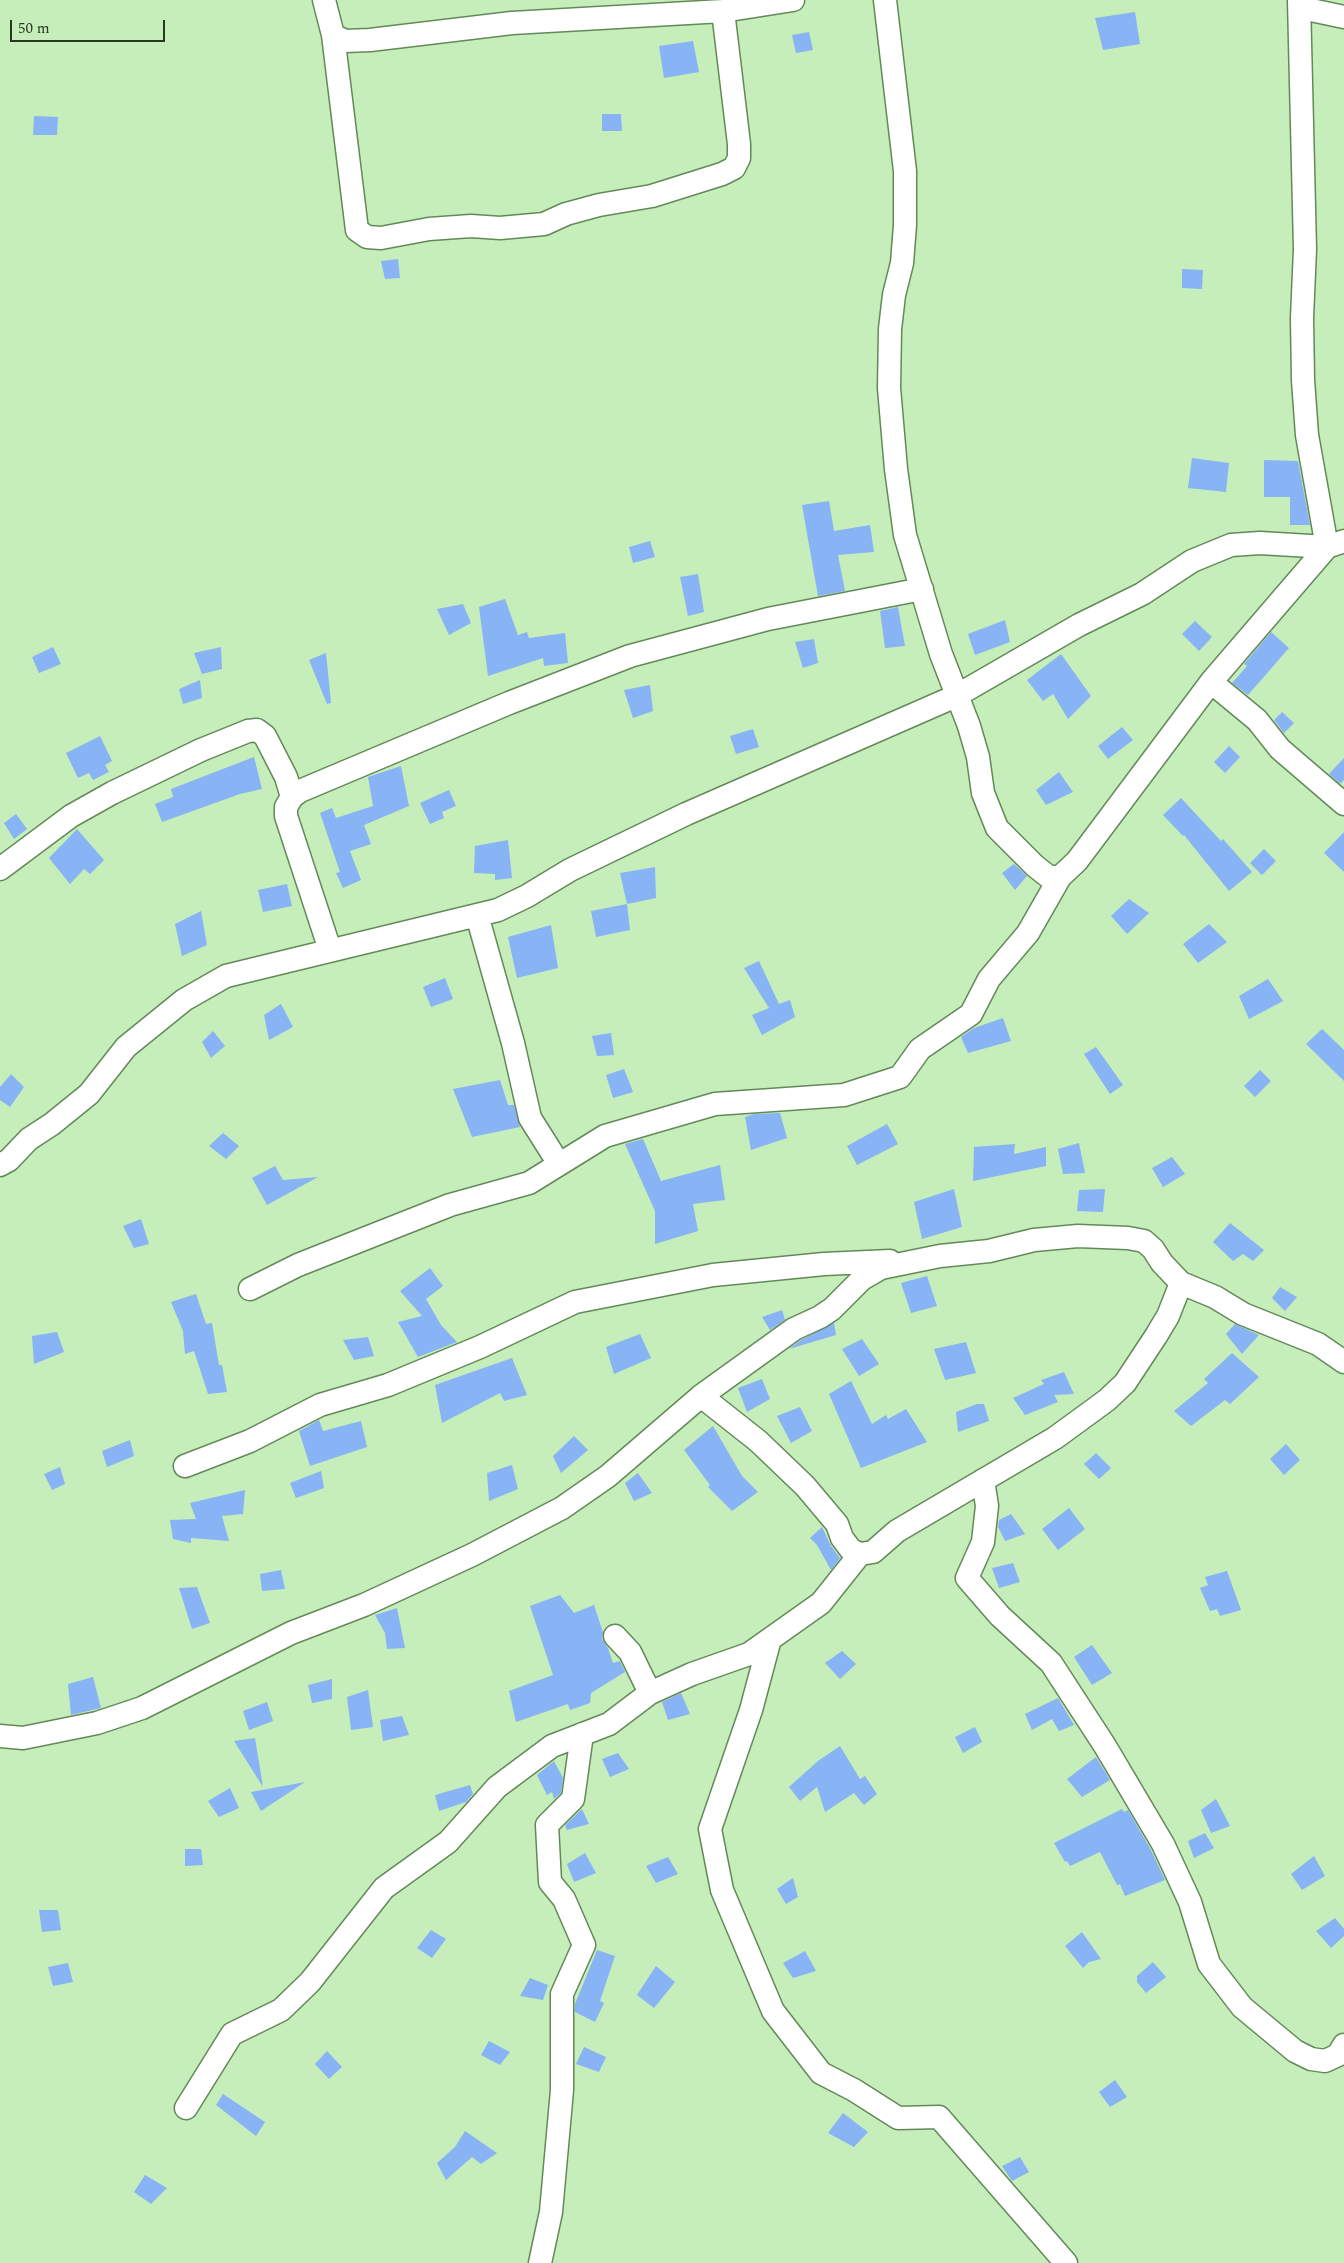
<!DOCTYPE html>
<style>
body{margin:0}
#map{position:relative;width:1344px;height:2263px;overflow:hidden;background:#c5eeba;font-family:Spectral,serif}
canvas{display:block}
.scale{position:absolute;left:10px;top:20px;width:155px;height:22px;box-sizing:border-box;border:2px solid #273722;border-top:0;padding-left:6px;font-size:15px;line-height:18px;white-space:nowrap;color:#273722;-webkit-text-stroke:4px #c5eeba;paint-order:stroke}
</style>
<div id="map">
<canvas width="1344" height="2263"></canvas>
<div class="scale">50 m</div>
</div>
<script>
const c = document.querySelector('canvas').getContext('2d');
c.lineJoin = 'round';
function fill(path, color) { c.fillStyle = color; c.fill(path, 'evenodd'); }
const shape = rows => new Path2D(rows.map(r => 'M' + r).join(''));
function trace(path, color, width, dash) { c.strokeStyle = color; c.lineWidth = width; c.lineCap = dash ? 'butt' : 'round'; c.setLineDash(dash || []); c.stroke(path); }
fill(shape([
 [1135,12,1140,44,1103,50,1095,18],
 [809,32,813,50,796,53,792,35],
 [693,41,699,72,664,78,659,46],
 [602,114,621,114,622,131,602,131],
 [34,116,58,117,57,135,33,135],
 [398,259,400,278,385,279,381,261],
 [1182,269,1203,270,1202,289,1182,288],
 [1192,458,1229,463,1226,492,1188,488],
 [1264,460,1298,461,1310,525,1290,525,1290,497,1264,497],
 [829,501,834,531,870,525,874,552,838,555,845,591,818,596,802,505],
 [650,541,655,557,633,563,629,547],
 [698,574,704,612,688,616,680,577],
 [505,599,518,635,527,632,529,638,565,633,568,663,544,666,543,658,488,676,479,607],
 [463,604,471,623,449,635,437,609],
 [898,607,905,646,885,648,880,611],
 [1005,620,1010,642,975,655,968,634],
 [1195,621,1212,637,1199,651,1182,634],
 [1271,632,1289,648,1248,695,1232,683,1247,666,1244,664],
 [814,639,818,663,803,668,795,642],
 [53,647,61,664,39,673,32,657],
 [221,647,222,669,202,674,194,653],
 [326,653,331,703,327,704,309,660],
 [1061,654,1091,696,1068,719,1053,694,1043,701,1027,680],
 [200,680,202,698,183,704,179,689],
 [650,685,653,711,633,718,624,690],
 [1282,712,1294,723,1284,733,1274,720],
 [1122,727,1133,740,1108,759,1098,746],
 [753,729,759,747,736,754,730,736],
 [100,736,112,761,105,765,109,772,93,780,89,773,78,778,66,753],
 [1229,746,1240,757,1225,773,1214,762],
 [254,757,262,789,240,794,162,822,155,804,173,797,171,789],
 [1344,758,1344,780,1340,784,1329,774],
 [401,766,409,806,364,825,371,844,350,851,361,880,343,888,336,873,340,872,320,813,332,808,336,818,373,806,368,777],
 [1059,772,1073,792,1046,805,1036,790],
 [449,790,456,806,442,812,444,818,430,824,420,803],
 [1181,798,1221,841,1223,839,1252,872,1229,891,1184,835,1183,836,1163,815],
 [16,814,27,829,14,839,4,823],
 [77,829,104,860,90,874,84,869,70,884,49,858],
 [1344,832,1344,872,1324,853],
 [508,840,512,878,495,880,495,874,474,873,475,846],
 [1264,849,1276,861,1262,875,1250,863],
 [1014,864,1027,876,1015,890,1002,873],
 [655,867,656,898,627,904,620,873],
 [287,884,292,906,263,912,258,890],
 [1129,899,1149,913,1127,934,1111,916],
 [627,904,630,930,596,937,591,911],
 [201,911,207,945,182,956,175,924],
 [1209,924,1227,942,1198,963,1183,944],
 [551,925,558,968,517,978,508,937],
 [759,961,779,1004,790,1000,795,1017,762,1035,752,1015,769,1008,744,968],
 [445,978,453,999,431,1007,423,987],
 [1268,979,1283,1001,1249,1019,1239,996],
 [281,1004,293,1027,269,1040,264,1015],
 [1003,1018,1011,1041,968,1053,961,1037,974,1028],
 [1322,1029,1344,1050,1344,1081,1306,1044],
 [213,1031,225,1046,211,1058,202,1042],
 [611,1033,614,1055,597,1056,592,1036],
 [1096,1047,1123,1085,1110,1094,1084,1054],
 [624,1069,633,1092,613,1098,606,1075],
 [1260,1070,1271,1081,1255,1097,1244,1086],
 [11,1074,24,1087,10,1107,0,1100,0,1087],
 [500,1080,508,1105,514,1105,520,1127,472,1137,453,1089],
 [780,1113,787,1138,751,1150,745,1117,754,1114],
 [887,1124,898,1144,857,1165,847,1146],
 [223,1133,239,1146,226,1159,209,1146],
 [643,1139,661,1181,720,1165,725,1200,693,1204,698,1231,655,1244,655,1211,625,1144],
 [1079,1143,1085,1173,1063,1174,1058,1149],
 [1015,1144,1014,1154,1046,1147,1046,1166,973,1181,974,1147],
 [1172,1157,1185,1174,1163,1187,1152,1168],
 [275,1166,283,1180,318,1177,267,1205,252,1178],
 [954,1189,962,1227,922,1239,914,1202],
 [1105,1189,1103,1212,1077,1211,1079,1190],
 [141,1219,149,1244,134,1248,123,1226],
 [1230,1223,1264,1250,1253,1261,1243,1254,1233,1261,1213,1242],
 [430,1268,443,1286,426,1299,441,1325,457,1342,418,1357,398,1322,422,1316,400,1291],
 [927,1276,937,1306,911,1313,901,1283],
 [1280,1287,1297,1297,1285,1311,1272,1298],
 [196,1294,206,1324,212,1323,219,1365,222,1365,227,1392,208,1394,194,1351,185,1354,183,1331,171,1302],
 [782,1310,785,1320,770,1330,762,1317],
 [834,1323,836,1335,789,1349,801,1340],
 [1235,1324,1259,1335,1242,1354,1226,1334],
 [57,1332,64,1352,34,1364,32,1336],
 [640,1334,651,1358,614,1374,606,1347],
 [368,1337,374,1356,354,1360,343,1340],
 [862,1339,879,1364,859,1376,842,1349],
 [966,1342,976,1373,945,1380,934,1349],
 [1232,1353,1259,1377,1230,1404,1225,1400,1191,1426,1174,1411,1208,1383,1204,1379],
 [512,1358,527,1395,504,1401,500,1393,442,1423,435,1385],
 [1064,1372,1074,1394,1054,1395,1058,1402,1025,1415,1013,1398,1044,1384,1041,1380],
 [762,1379,770,1399,747,1412,738,1388],
 [851,1381,872,1424,886,1415,888,1419,906,1409,927,1442,861,1468,829,1394],
 [977,1404,984,1404,989,1421,958,1432,956,1412],
 [800,1407,812,1431,791,1443,777,1416],
 [319,1420,323,1431,361,1421,367,1447,310,1466,299,1431],
 [713,1426,742,1476,758,1492,732,1511,708,1487,710,1485,684,1450],
 [574,1436,588,1450,561,1473,553,1456],
 [130,1440,134,1456,107,1467,102,1451],
 [1286,1444,1300,1460,1284,1475,1270,1459],
 [1096,1453,1111,1468,1099,1479,1084,1464],
 [512,1465,518,1489,489,1501,487,1473],
 [60,1467,65,1484,52,1490,44,1474],
 [321,1471,324,1488,296,1498,290,1483],
 [638,1473,652,1493,634,1501,625,1483],
 [245,1490,243,1514,222,1516,229,1541,191,1538,191,1543,173,1539,170,1520,196,1519,190,1503],
 [1069,1508,1085,1529,1058,1550,1042,1529],
 [1011,1514,1025,1534,1005,1541,998,1527,999,1520],
 [822,1527,831,1546,840,1558,831,1570,817,1545,810,1538],
 [1013,1563,1020,1582,999,1588,992,1568],
 [281,1570,285,1589,262,1591,260,1574],
 [1227,1571,1241,1610,1220,1616,1217,1609,1210,1611,1200,1588,1208,1585,1205,1577],
 [197,1587,210,1623,192,1629,179,1588],
 [560,1595,574,1613,594,1605,603,1632,602,1639,608,1648,613,1663,620,1661,625,1672,591,1693,590,1703,570,1710,568,1704,516,1722,509,1691,553,1675,530,1606],
 [397,1608,405,1648,387,1649,385,1633,375,1615],
 [1092,1645,1112,1673,1092,1685,1074,1657],
 [842,1651,856,1664,840,1679,825,1663],
 [93,1677,101,1708,71,1715,68,1684],
 [332,1679,332,1699,312,1703,308,1685],
 [368,1690,373,1727,351,1730,347,1697],
 [681,1693,690,1714,668,1720,662,1702],
 [1058,1698,1074,1725,1059,1731,1052,1719,1032,1730,1025,1714],
 [267,1702,273,1721,249,1730,243,1711],
 [402,1716,409,1735,383,1741,380,1720],
 [975,1727,982,1742,963,1753,955,1737],
 [255,1738,263,1787,234,1741],
 [840,1746,860,1779,865,1776,877,1794,864,1805,854,1793,825,1812,817,1787,800,1801,789,1787,818,1761],
 [618,1753,629,1769,610,1777,602,1759],
 [1096,1757,1110,1780,1082,1797,1067,1779],
 [554,1761,563,1778,561,1793,554,1799,552,1792,547,1795,537,1775],
 [305,1782,261,1811,251,1792],
 [470,1785,473,1794,466,1802,439,1811,435,1795],
 [230,1788,239,1808,219,1817,208,1801],
 [1216,1799,1230,1826,1211,1833,1201,1810],
 [582,1809,589,1824,567,1830,565,1825],
 [1122,1809,1124,1812,1128,1810,1151,1850,1165,1880,1125,1896,1120,1884,1117,1885,1100,1852,1070,1866,1067,1861,1065,1862,1054,1843],
 [1205,1833,1214,1848,1194,1858,1188,1841],
 [185,1849,201,1849,203,1865,185,1866],
 [585,1853,596,1873,574,1882,567,1864],
 [1314,1856,1325,1876,1302,1890,1291,1874],
 [668,1857,678,1874,656,1883,646,1866],
 [793,1878,798,1897,786,1904,777,1889],
 [39,1910,58,1910,61,1930,42,1932],
 [1335,1918,1344,1929,1344,1936,1331,1948,1316,1931],
 [431,1930,446,1939,432,1958,417,1948],
 [1082,1932,1101,1959,1089,1962,1083,1968,1065,1946],
 [597,1950,615,1956,600,2001,604,2003,595,2022,575,2012,575,2004],
 [805,1951,816,1971,793,1978,783,1963],
 [1153,1962,1166,1977,1146,1993,1137,1982,1137,1976],
 [68,1963,73,1982,53,1986,48,1967],
 [656,1966,675,1982,654,2008,637,1995],
 [530,1978,548,1985,543,2000,520,1996],
 [489,2041,510,2052,500,2065,481,2055],
 [584,2047,606,2057,599,2072,576,2064],
 [327,2051,342,2067,329,2079,315,2064],
 [1115,2080,1127,2097,1110,2107,1099,2092],
 [223,2094,265,2122,256,2136,216,2105],
 [843,2113,868,2132,854,2147,828,2133],
 [465,2131,497,2153,481,2164,472,2157,446,2180,437,2163,455,2147],
 [1020,2157,1029,2172,1012,2181,1002,2166],
 [145,2175,167,2188,151,2204,134,2192]
]), '#88b3f4');
const minor = shape([
 [324,0,333,35,357,230,367,237,381,238,429,229,471,226,500,228,544,224,566,214,599,205,652,196,722,174,734,168,739,158,739,144,723,11],
 [885,0,905,171,905,225,902,263,894,295,890,329,889,388,896,469,905,535,941,654,969,726,978,757,983,793,997,828,1035,866,1049,877,1060,877,1077,861,1211,682,1327,547,1307,435,1303,380,1302,318,1305,249,1299,0],
 [1299,0,1311,10,1344,17],
 [333,35,345,41,370,40,512,23,723,11,793,0],
 [1211,682,1257,720,1280,749,1344,804],
 [0,869,71,816,112,793,201,750,248,731,257,730,265,736,286,777,292,797],
 [477,915,513,1043,530,1118,559,1164],
 [330,950,286,816,286,807,292,797,300,791,509,703,630,656,768,619,922,589],
 [0,1165,9,1160,29,1139,52,1124,89,1094,126,1047,184,1000,226,976,498,910,527,896,570,870,686,814,956,696,1079,625,1142,594,1192,561,1231,545,1260,543,1327,547,1344,541],
 [250,1289,298,1265,450,1205,529,1183,605,1136,715,1104,844,1095,900,1077,920,1049,971,1014,989,979,1028,933,1060,877],
 [701,1396,758,1441,805,1486,837,1524,842,1538,851,1550,860,1554,873,1552,897,1531,1055,1438,1107,1400,1125,1383,1156,1336,1168,1316,1181,1283],
 [185,1466,250,1441,320,1405,388,1385,480,1347,575,1302,713,1275,824,1264,890,1261],
 [983,1480,987,1506,983,1542,967,1578,1000,1616,1051,1663,1105,1746,1163,1844,1190,1902,1209,1964,1242,2007,1295,2051,1311,2059,1325,2061,1338,2055,1344,2045],
 [615,1636,630,1652,650,1693,692,1674,749,1654,821,1603,860,1554],
 [770,1639,751,1710,710,1829,722,1890,773,2011,821,2073,854,2090,898,2118,939,2117,1066,2263],
 [0,1736,23,1738,97,1723,142,1708,291,1633,364,1605,472,1555,562,1508,608,1476,701,1396,794,1329,820,1317,832,1309,862,1279,881,1268,940,1256,989,1251,1034,1240,1078,1236,1128,1238,1144,1241,1153,1249,1162,1263,1181,1283,1215,1297,1243,1314,1318,1344,1344,1362],
 [186,2108,232,2034,281,2010,310,1982,384,1888,448,1842,497,1787,552,1746,609,1724,650,1693],
 [540,2263,551,2212,562,2090,562,1994,584,1945,564,1899,550,1882,547,1825,573,1799,582,1734]
]);
trace(minor, '#648959', 25);
trace(minor, '#fff', 22);
</script>
